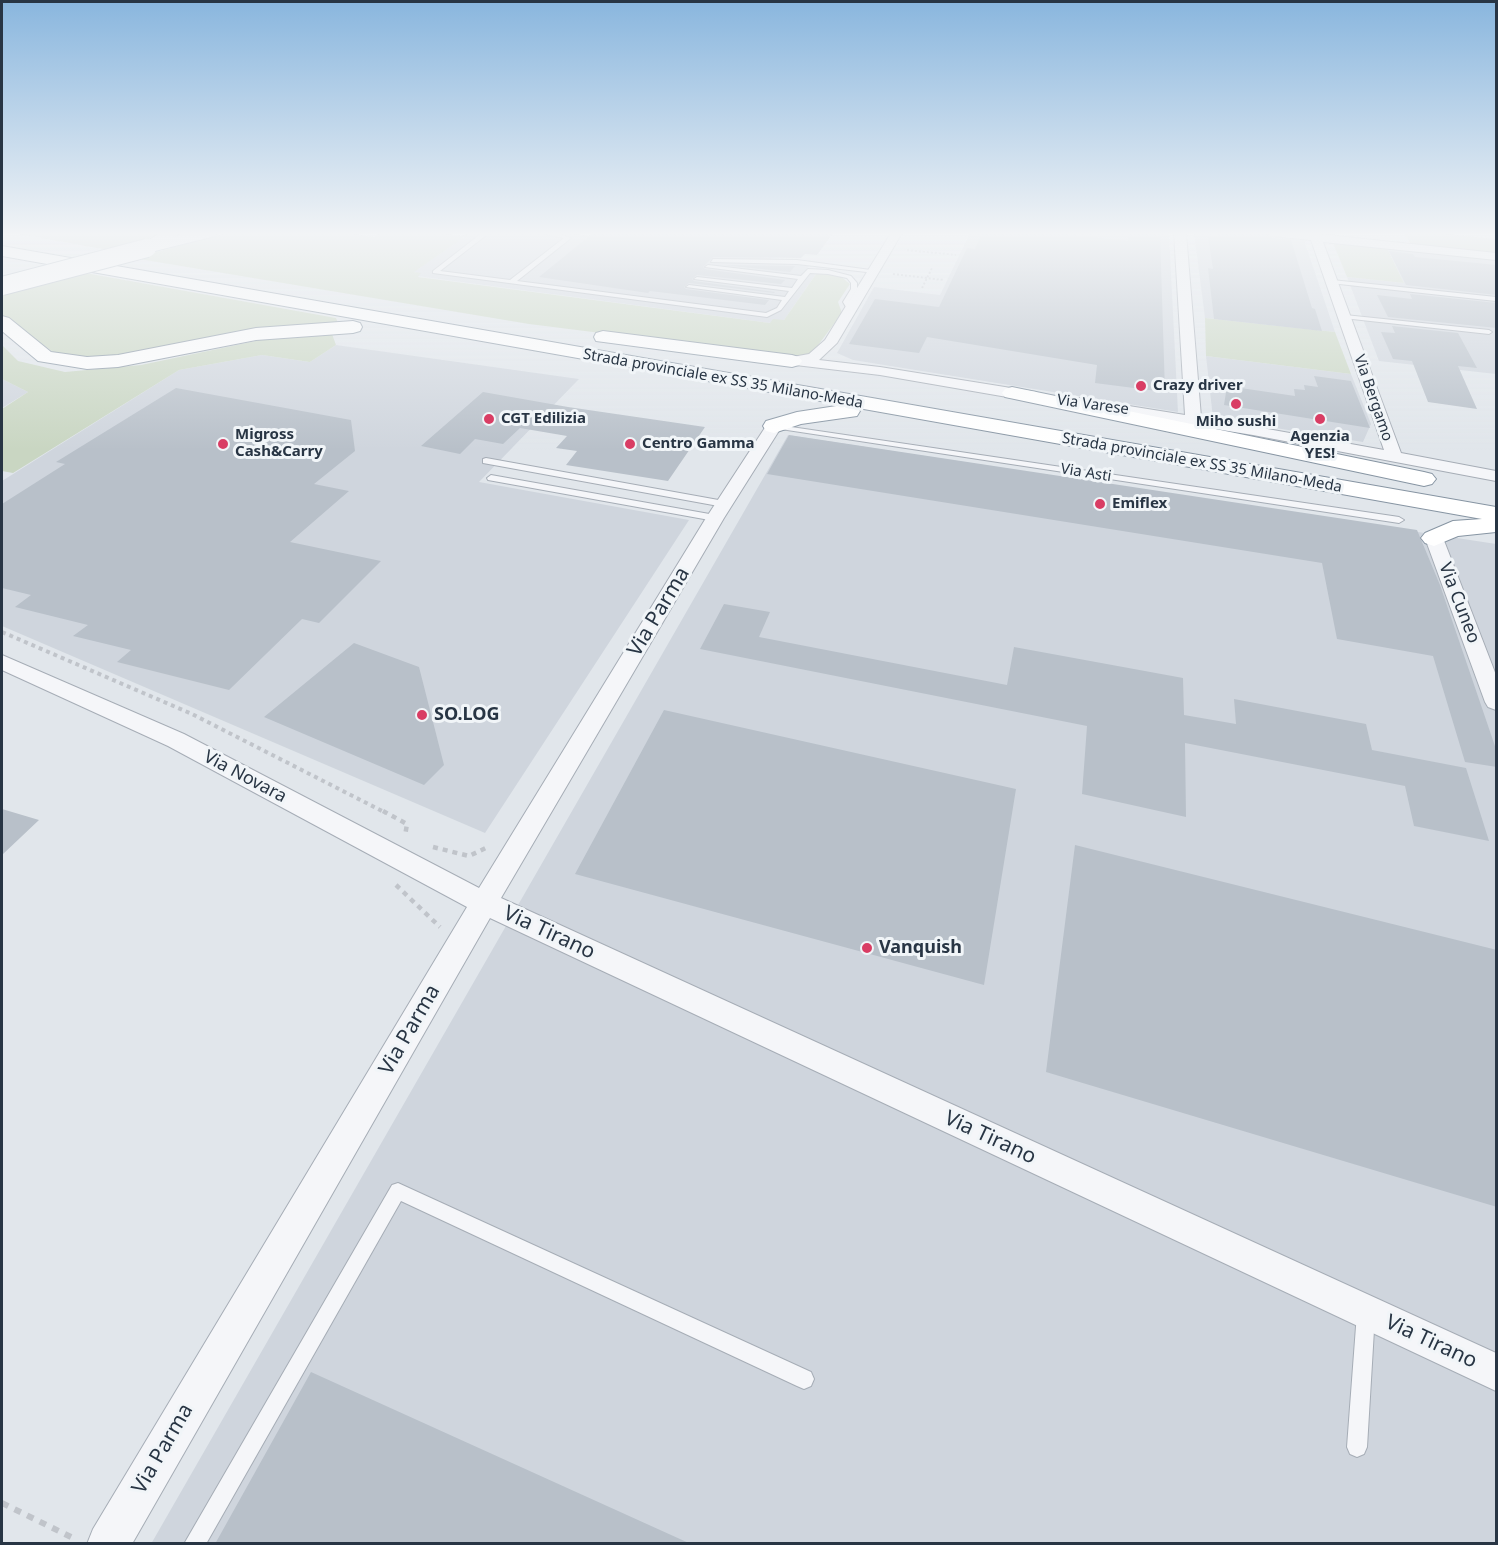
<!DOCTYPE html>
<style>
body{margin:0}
#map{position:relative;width:1498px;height:1545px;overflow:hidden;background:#e1e6eb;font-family:"Noto Sans",sans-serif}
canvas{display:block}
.frame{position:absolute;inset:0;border:3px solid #283544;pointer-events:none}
</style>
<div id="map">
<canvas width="1498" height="1545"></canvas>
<div class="frame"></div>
</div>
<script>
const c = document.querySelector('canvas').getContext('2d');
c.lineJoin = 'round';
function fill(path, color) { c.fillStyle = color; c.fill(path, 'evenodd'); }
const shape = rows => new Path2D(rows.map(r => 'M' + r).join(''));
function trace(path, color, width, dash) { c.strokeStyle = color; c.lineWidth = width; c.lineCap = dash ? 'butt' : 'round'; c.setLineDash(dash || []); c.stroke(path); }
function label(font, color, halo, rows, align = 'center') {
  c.font = font + ' "Noto Sans",sans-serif'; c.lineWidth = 6; c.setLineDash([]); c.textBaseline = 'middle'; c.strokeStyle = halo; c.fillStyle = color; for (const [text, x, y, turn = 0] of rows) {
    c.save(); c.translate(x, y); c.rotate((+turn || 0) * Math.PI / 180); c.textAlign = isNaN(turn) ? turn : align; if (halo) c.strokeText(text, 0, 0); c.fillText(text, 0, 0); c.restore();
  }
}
fill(shape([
 [470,233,565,233,811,263,805,272,816,274,784,320,770,323,416,276,420,274,413,272],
 [970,233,1169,233,1178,412,853,360,837,353,874,287,940,295],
 [1194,233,1225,233,1304,240,1335,332,1205,318],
 [1387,248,1496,259,1496,374,1379,361,1347,277,1404,283],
 [336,345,579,379,479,482,689,520,485,833,2,626,2,481,179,370,262,355,310,362],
 [1206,356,1351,374,1371,424,1363,442,1213,418],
 [2,379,28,392,2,408],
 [788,435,1496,544,1496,1543,151,1544]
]), '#cfd5dd');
fill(shape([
 [14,233,159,233,138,245,113,251],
 [228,233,347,233,374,237,380,233,438,233,461,236,470,233,414,272,421,273,418,277,770,323,773,319,784,320,816,274,804,273,817,272,839,275,850,284,838,302,842,313,813,352,799,358,529,324,133,258],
 [1405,233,1435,233,1496,239,1496,253,1411,245],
 [1333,243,1387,248,1404,283,1347,277],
 [80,272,336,318,338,323,323,323,152,352,89,358,53,352,2,315,2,292],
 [1205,318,1335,332,1351,374,1206,356],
 [332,334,336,345,310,362,262,355,179,370,13,473,2,471,2,409,28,392,2,379,2,345,18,361,65,372,141,365,265,339]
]), '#c9d6c2');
fill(shape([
 [593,233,833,233,817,255,805,254,801,258,713,257,703,267,705,269,785,280,781,284,697,275,692,279,694,281,775,292,774,293,689,283,684,287,686,289,769,300,765,305,650,291,648,293,539,277],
 [982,233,1057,233,1128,241,1128,233,1160,233,1165,392,1095,383,1097,365,927,337,919,353,849,344,875,299,939,307,967,248,975,249],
 [1219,233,1265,233,1272,238,1291,240,1312,308,1315,309,1322,331,1214,319,1208,268,1213,269,1208,236,1219,237],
 [1389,251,1413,254,1415,257,1497,265,1497,295,1406,285],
 [723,265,795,266,790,272],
 [1410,294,1497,303,1497,328,1388,317,1377,295,1412,299],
 [1392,326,1458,333,1477,368,1458,366,1477,409,1428,402,1412,361,1393,359,1381,332,1395,333],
 [1314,376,1351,381,1370,428,1224,405,1227,386,1295,396,1294,389,1305,390,1304,385,1318,387],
 [176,388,351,420,355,451,314,484,349,491,290,542,381,561,319,623,302,619,229,690,117,662,131,650,73,636,88,625,15,607,31,595,2,588,2,504,65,464,56,462],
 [483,392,568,407,705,427,668,481,566,465,577,451,556,448,567,436,520,428,503,444,475,439,460,454,421,446],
 [789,435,1417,530,1440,585,1497,752,1497,767,1465,762,1433,656,1337,639,1322,563,767,474],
 [724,604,770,612,759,637,1007,685,1014,647,1183,678,1184,715,1236,724,1234,699,1366,724,1372,750,1466,768,1489,841,1414,826,1405,786,1185,743,1186,817,1082,794,1087,726,700,649],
 [354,643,419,667,444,765,424,785,264,717],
 [664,710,1016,789,984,985,575,874],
 [2,809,39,820,2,855],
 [1075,845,1497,950,1497,1207,1046,1072],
 [311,1372,691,1544,215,1544]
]), '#b8c0c9');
const service = shape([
 [482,233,489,233,440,271,510,280,564,238,541,233,557,233,571,238,517,281,766,313,777,308,782,300,686,287,689,285,785,297,789,291,694,279,697,277,792,288,798,279,705,267,708,265,801,276,808,269,828,270,851,276,857,283,857,289,849,302,854,311,849,312,843,302,851,289,851,283,847,278,828,274,810,273,781,310,767,317,433,273,433,271,482,233],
 [713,259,797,260,878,271,875,273,797,264,711,262,713,259],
 [1332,280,1496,297,1496,301,1330,283,1329,282,1332,280],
 [1345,315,1489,330,1492,332,1489,334,1343,318,1343,316,1345,315],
 [771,424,1399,517,1404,520,1399,523,774,428,770,426,771,424],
 [486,458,724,501,728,504,724,507,483,463,483,459,486,458],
 [491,475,715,515,720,518,715,521,488,480,487,478,491,475],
 [398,1183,811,1372,814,1379,811,1386,804,1389,797,1386,401,1201,206,1544,184,1544,392,1185,398,1183],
 [1366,1304,1372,1307,1375,1313,1367,1447,1364,1454,1357,1457,1350,1454,1347,1447,1357,1313,1360,1307,1366,1304]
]);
const minor = shape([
 [891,233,902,233,837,343,819,360,880,367,1036,392,1044,397,1041,400,1036,402,880,375,787,364,785,361,787,358,809,354,825,340,891,233],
 [1174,233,1186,233,1201,417,1384,450,1311,240,1272,236,1267,233,1308,233,1496,253,1496,260,1323,242,1401,453,1496,471,1496,481,1253,435,1074,406,1071,403,1074,400,1079,398,1185,415,1174,233],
 [774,421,782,426,724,518,501,898,1496,1353,1496,1391,490,918,132,1544,87,1544,93,1529,467,907,168,746,2,670,2,655,184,734,479,888,706,518,768,423,774,421],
 [1434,532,1441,534,1443,538,1496,675,1496,710,1488,707,1485,702,1425,538,1427,534,1434,532]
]);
const primary = shape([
 [188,233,217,233,215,236,147,253,139,248,141,245,188,233]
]);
const trunk = shape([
 [160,233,180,233,153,251,141,251,139,248,141,245,160,233],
 [2,246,1496,507,1496,532,1458,536,1434,546,1425,543,1421,538,1425,533,1453,521,1482,519,858,408,860,411,857,416,801,424,774,433,766,431,763,426,766,421,797,412,843,405,2,256,2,246],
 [2,316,9,318,51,352,87,357,118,355,256,328,353,321,360,323,362,327,360,331,353,333,256,340,118,367,87,369,38,361,2,331,2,316],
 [603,331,792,355,799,357,802,361,799,365,792,367,596,341,594,337,596,333,603,331],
 [1012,387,1424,472,1432,474,1436,479,1432,484,1424,486,1005,397,1002,393,1005,389,1012,387]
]);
trace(service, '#a6adb6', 2);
trace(minor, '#a6adb6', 2);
trace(primary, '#a0acb8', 2);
trace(trunk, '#8795a3', 2);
trace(shape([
 [907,250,956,255],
 [893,274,944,280],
 [922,288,932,268]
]), '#c0c4ca', 2, [2, 2]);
trace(shape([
 [2,632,192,714,386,813]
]), '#c0c4ca', 4, [4, 4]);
trace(shape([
 [383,811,407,824,405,836],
 [433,847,469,856,488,847],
 [396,885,440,927]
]), '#c0c4ca', 4.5, [5, 5]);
trace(shape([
 [2,1503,75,1539]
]), '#c0c4ca', 6, [7, 7]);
fill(service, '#f5f6f9');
fill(minor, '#f5f6f9');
fill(primary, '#fff');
fill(trunk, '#fff');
const primaryBridge = shape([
 [2,286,147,248]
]);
trace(primaryBridge, '#a0acb8', 20, []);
trace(primaryBridge, '#fff', 18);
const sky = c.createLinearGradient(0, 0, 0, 450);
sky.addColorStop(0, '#89b6de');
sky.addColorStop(0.52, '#f2f4f6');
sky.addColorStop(1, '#f2f4f600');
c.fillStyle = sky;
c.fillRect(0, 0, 1498, 450);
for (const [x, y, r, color] of [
 [1141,386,6,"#d93d64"],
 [1236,404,6,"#d93d64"],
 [489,419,6,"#d93d64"],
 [1320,419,6,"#d93d64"],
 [223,444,6,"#d93d64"],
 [630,444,6,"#d93d64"],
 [1100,504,6,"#d93d64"],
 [422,715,6,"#d93d64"],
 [867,948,6,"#d93d64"]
]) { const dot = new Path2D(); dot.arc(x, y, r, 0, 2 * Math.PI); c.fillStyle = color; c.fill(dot); trace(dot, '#f1f5f8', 2); }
label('15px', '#283544', '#f1f5f8', [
 ["Strada provinciale ex SS 35 Milano-Meda",723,379,10],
 ["Via Bergamo",1373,398,71],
 ["Via Varese",1093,405,8],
 ["Strada provinciale ex SS 35 Milano-Meda",1202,463,10],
 ["Via Asti",1086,473,9]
]);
label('bold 15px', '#283544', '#f1f5f8', [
 ["Crazy driver",1153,386],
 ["CGT Edilizia",501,419],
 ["Miho sushi",1236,422,"center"],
 ["Migross",235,435],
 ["Cash&Carry",235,452],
 ["Agenzia",1320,437,"center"],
 ["YES!",1320,454,"center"],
 ["Centro Gamma",642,444],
 ["Emiflex",1112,504]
], 'left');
label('18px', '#283544', '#f1f5f8', [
 ["Via Cuneo",1459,603,69],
 ["Via Novara",245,777,28]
]);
label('bold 18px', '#283544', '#f1f5f8', [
 ["SO.LOG",434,715],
 ["Vanquish",879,948]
], 'left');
label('21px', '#283544', '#f1f5f8', [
 ["Via Parma",659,612,-59],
 ["Via Tirano",549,933,25],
 ["Via Parma",410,1030,-60],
 ["Via Tirano",990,1138,25],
 ["Via Tirano",1431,1342,25],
 ["Via Parma",163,1449,-60]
]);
</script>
